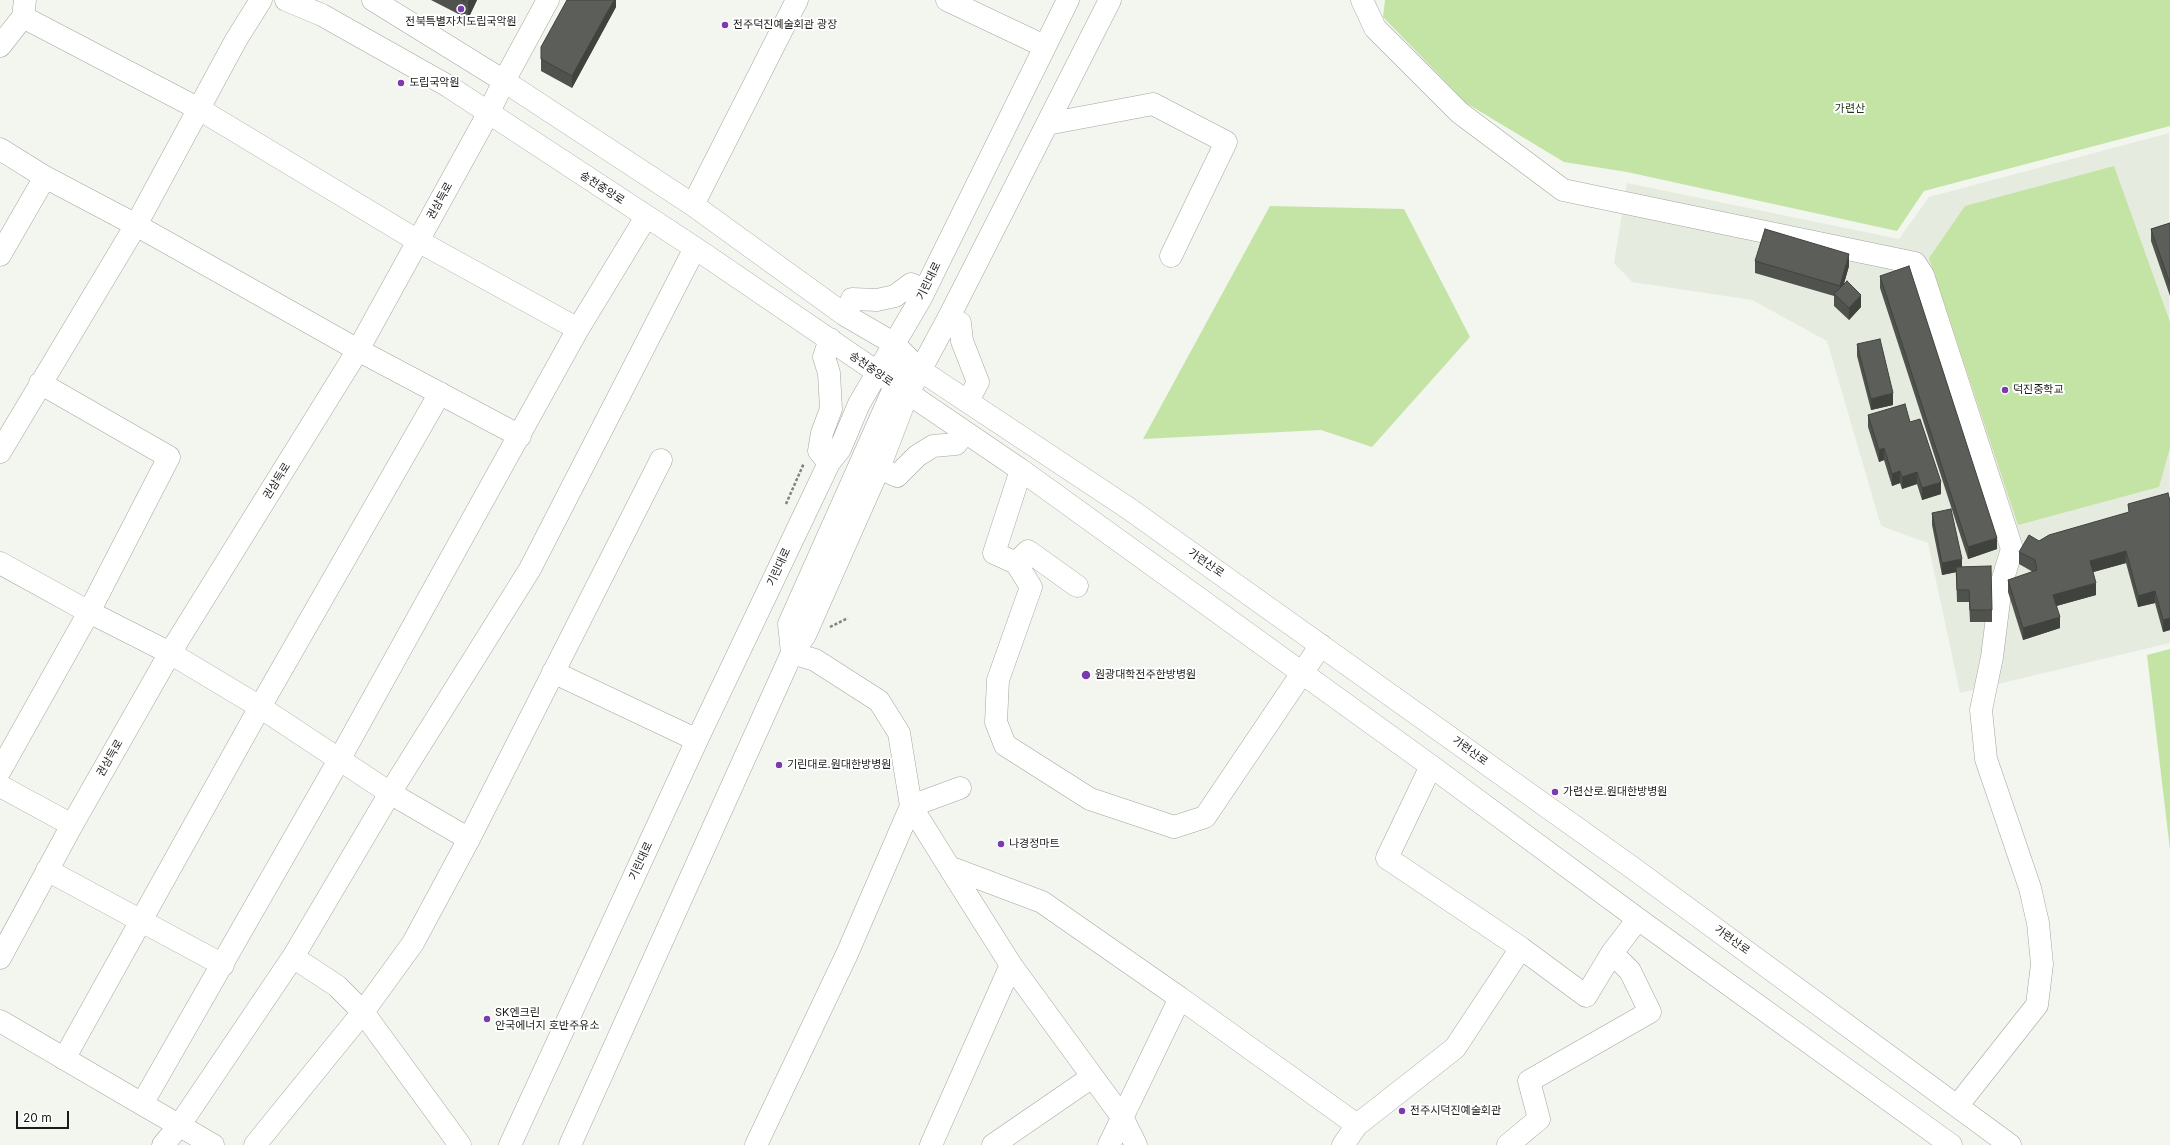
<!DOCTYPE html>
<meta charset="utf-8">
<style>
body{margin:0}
#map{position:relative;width:2170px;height:1145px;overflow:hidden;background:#f2f6ef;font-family:Inter,sans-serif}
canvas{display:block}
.scale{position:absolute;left:16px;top:1111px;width:53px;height:18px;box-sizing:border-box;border:2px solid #1b1c19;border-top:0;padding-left:5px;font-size:12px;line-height:14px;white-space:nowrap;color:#1b1c19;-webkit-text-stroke:3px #fff;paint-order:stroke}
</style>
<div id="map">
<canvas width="2170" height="1145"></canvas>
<div class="scale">20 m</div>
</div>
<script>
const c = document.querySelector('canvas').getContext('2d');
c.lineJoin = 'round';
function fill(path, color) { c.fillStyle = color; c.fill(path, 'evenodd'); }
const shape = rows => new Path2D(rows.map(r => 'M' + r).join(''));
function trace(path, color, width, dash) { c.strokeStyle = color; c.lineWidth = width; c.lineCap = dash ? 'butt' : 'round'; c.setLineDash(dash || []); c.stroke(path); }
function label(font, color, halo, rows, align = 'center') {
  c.font = font + ' Inter,"Noto Sans KR",sans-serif'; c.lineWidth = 4; c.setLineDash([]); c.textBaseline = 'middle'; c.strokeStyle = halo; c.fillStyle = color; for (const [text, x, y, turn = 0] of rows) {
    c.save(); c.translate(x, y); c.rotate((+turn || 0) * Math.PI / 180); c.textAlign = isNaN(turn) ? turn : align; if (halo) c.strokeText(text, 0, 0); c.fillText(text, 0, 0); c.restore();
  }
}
fill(shape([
 [2169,133,2170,643,1960,693,1928,543,1881,526,1827,341,1752,300,1632,282,1614,263,1627,183,1899,239,1929,197]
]), '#e5ecdf');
fill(shape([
 [1385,0,2170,0,2170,126,1924,191,1897,231,1627,172,1564,162,1466,103,1383,17],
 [2114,166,2170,322,2170,448,2159,487,2018,525,1929,258,1965,206],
 [1270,206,1404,209,1470,337,1372,447,1321,430,1143,439],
 [2170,649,2170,850,2147,655]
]), '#c3e4a5');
const minor = shape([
 [286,0,322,15,448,86,695,248,1021,470,1431,766,1638,919,1951,1145],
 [373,0,504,81,693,205,845,315,893,343,920,370,1128,508,1630,866,2010,1145],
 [947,0,1044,46],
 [1362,0,1375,28,1460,113,1563,190,1915,263,1923,275,2012,549,2001,585,1992,657,1981,710,1986,759,2030,888,2038,923,2042,964,2037,1005,1958,1105],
 [23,17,199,109,418,241,578,329],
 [0,46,23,17,25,0],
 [1047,124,1153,104,1226,142,1171,256],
 [0,149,45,177,136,225,358,350,520,436],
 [693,205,797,0],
 [0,255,45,177],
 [845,315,852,299,877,300,895,296,911,284,924,290],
 [949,317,960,323,962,341,978,382,968,401],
 [896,371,895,386,789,624,792,653,815,660,879,701,899,733,911,806,949,867,1042,902,1180,998],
 [0,452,136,225,236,40,261,0],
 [829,463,819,451,822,433,831,409,829,373,824,357,830,339],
 [879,468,897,476,917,456,933,446,956,444,965,433],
 [1021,470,994,553,1016,563,1028,551,1077,586],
 [0,563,89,612,170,653,260,707,390,793,469,839],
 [1016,563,1031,587,998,680,996,722,1005,745,1090,799,1174,827,1205,817,1321,645],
 [553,672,697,740],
 [1431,766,1387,858,1521,948,1586,996,1612,953,1638,919],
 [0,771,89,612,169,457,40,383],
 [0,786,72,825],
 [949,867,1011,965],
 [47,870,223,965],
 [293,957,337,986,363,1012,460,1145],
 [0,958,72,825,170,653,358,350,488,114,504,81,548,0],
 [0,1021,142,1104,339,760,578,329,646,217],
 [64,1059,260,707,440,393],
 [142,1104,213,1145],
 [163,1145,179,1126,293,957,390,793,530,569,695,248],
 [255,1145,363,1012,413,943,469,839,661,460],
 [510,1145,697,740,829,463,840,449,859,404,921,298,1068,0],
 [570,1145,792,653,805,635,879,468,907,395,949,317,1110,0],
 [756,1145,847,954,911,806,960,788],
 [931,1145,1011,965,1122,1117,1136,1145],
 [993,1145,1092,1077],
 [1109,1145,1180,998,1357,1125],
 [1343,1145,1357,1125,1455,1048,1521,948],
 [1508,1145,1539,1119,1529,1081,1650,1012,1630,971,1612,953]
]);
trace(minor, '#a2a69f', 23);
trace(shape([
 [786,504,804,463],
 [830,627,848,618]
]), '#80827d', 2.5, [3, 2]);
trace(minor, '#fff', 22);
fill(shape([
 [431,0,477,0,468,19],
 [616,0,616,7,572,88,541,71,541,47],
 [2170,223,2170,296,2151,241,2151,229],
 [1755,261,1849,266,1844,283,1861,307,1849,320,1834,306,1834,296,1755,273],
 [1880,276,1997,549,1968,559,1880,288],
 [1857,344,1893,405,1871,410,1857,356],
 [1868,415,1910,422,1941,494,1922,500,1917,484,1902,489,1900,483,1892,486,1884,460,1879,462,1868,427],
 [2170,501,2170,630,2163,632,2155,603,2138,607,2126,563,2093,572,2096,595,2056,606,2060,628,2023,640,2008,592,2008,580,2033,572,2019,564,2019,552,2039,541],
 [1932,513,1962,567,1992,610,1992,622,1970,622,1969,602,1957,602,1956,572,1942,575,1932,525]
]), '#4f524d');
fill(shape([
 [469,0,477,0,468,19,468,3],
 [614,0,616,0,616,7,572,88,572,76],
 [1849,254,1849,266,1840,298,1840,286],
 [1861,295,1861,307,1849,320,1849,308],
 [1893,393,1893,405,1871,410,1871,399],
 [1884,448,1884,460,1879,462,1879,450],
 [1900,471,1900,483,1892,486,1892,474],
 [1917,472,1917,484,1902,489,1902,477],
 [1941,482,1941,494,1922,500,1922,488],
 [1997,538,1997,549,1968,559,1968,547],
 [2126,551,2126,563,2090,573,2090,561],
 [1962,559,1962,571,1942,575,1942,563],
 [2096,583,2096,595,2053,607,2053,595],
 [2155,591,2155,603,2138,607,2138,596],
 [2060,617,2060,628,2023,640,2023,628],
 [2170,618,2170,630,2163,632,2163,620]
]), '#40423e');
const building = shape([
 [462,0,469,0,468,3,462,0],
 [567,0,614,0,572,76,541,59,541,47,567,0],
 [2170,223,2170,284,2151,229,2170,223],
 [1765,229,1849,254,1840,286,1755,261,1765,229],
 [1909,266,1997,538,1968,547,1880,276,1909,266],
 [1847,281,1861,295,1849,308,1834,294,1847,281],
 [1880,339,1893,393,1871,399,1857,344,1880,339],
 [1905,404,1910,422,1920,419,1941,482,1922,488,1917,472,1902,477,1900,471,1892,474,1884,448,1879,450,1868,415,1905,404],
 [2168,493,2170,501,2170,618,2163,620,2155,591,2138,596,2126,551,2090,561,2096,583,2053,595,2060,617,2023,628,2008,580,2037,570,2035,560,2019,552,2029,535,2039,541,2049,535,2129,512,2128,504,2168,493],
 [1951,509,1962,559,1942,563,1932,513,1951,509],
 [1991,566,1992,610,1970,610,1969,590,1957,590,1956,567,1991,566]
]);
fill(building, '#5c5f59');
trace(building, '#40423e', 1);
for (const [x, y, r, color] of [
 [461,9,4,"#7c3aaf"],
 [725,25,4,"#7c3aaf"],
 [401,83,4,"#7c3aaf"],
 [2005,390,4,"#7c3aaf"],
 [1086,675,5,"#7c3aaf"],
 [779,765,4,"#7c3aaf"],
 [1555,792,4,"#7c3aaf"],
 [1001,844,4,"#7c3aaf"],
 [487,1019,4,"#7c3aaf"],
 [1402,1111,4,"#7c3aaf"]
]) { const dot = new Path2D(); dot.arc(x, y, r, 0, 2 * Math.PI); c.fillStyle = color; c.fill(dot); trace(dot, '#fff', 1.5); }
label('11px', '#1b1c19', '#fff', [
 ["전북특별자치도립국악원",461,22,"center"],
 ["전주덕진예술회관 광장",733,25],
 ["도립국악원",409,83],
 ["덕진중학교",2013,390],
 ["원광대학전주한방병원",1095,675],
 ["기린대로.원대한방병원",787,765],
 ["가련산로.원대한방병원",1563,792],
 ["나경정마트",1009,844],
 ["SK엔크린",495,1013],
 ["안국에너지 호반주유소",495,1026],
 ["전주시덕진예술회관",1410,1111]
], 'left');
label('11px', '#253613', '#fff', [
 ["가련산",1850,109]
]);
label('11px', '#1b1c19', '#fff', [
 ["송천중앙로",602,188,33],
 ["권삼득로",440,201,-61],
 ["기린대로",929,281,-64],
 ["송천중앙로",871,369,35],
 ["권삼득로",277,481,-58],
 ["가련산로",1206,563,35],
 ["기린대로",779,567,-65],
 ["가련산로",1470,751,36],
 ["권삼득로",110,758,-60],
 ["기린대로",641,861,-65],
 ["가련산로",1732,940,36]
]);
</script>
